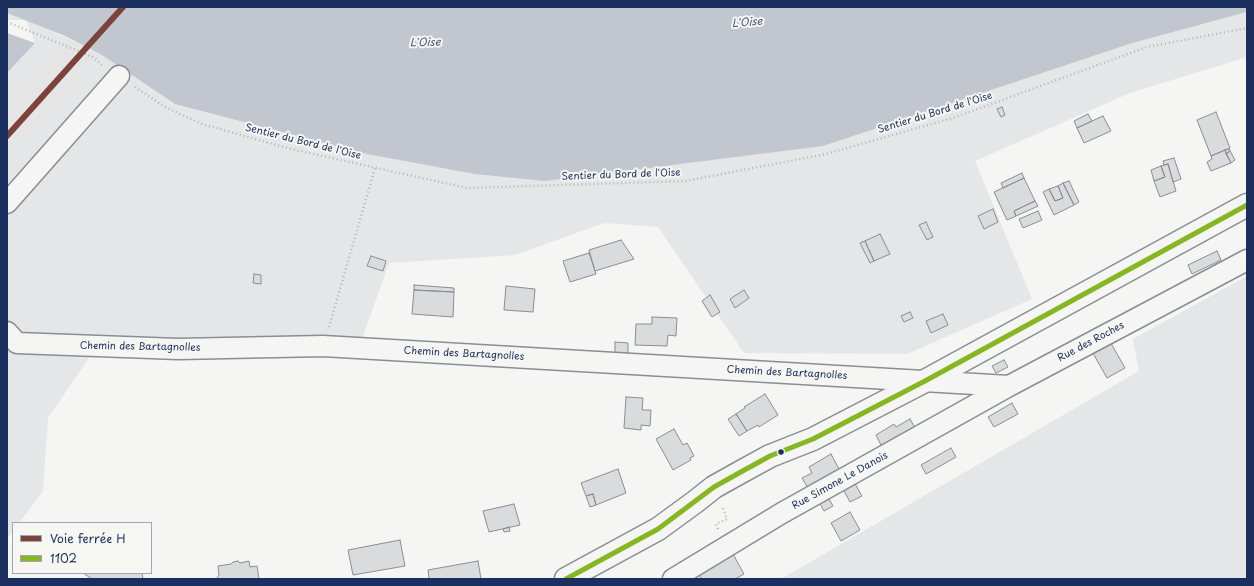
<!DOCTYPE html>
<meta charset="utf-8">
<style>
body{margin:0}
#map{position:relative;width:1254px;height:586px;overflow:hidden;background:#f5f5f3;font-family:"Playpen Sans",sans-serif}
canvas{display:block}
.frame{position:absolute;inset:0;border:8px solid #1b2f5e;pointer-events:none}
.legend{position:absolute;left:12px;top:522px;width:140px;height:52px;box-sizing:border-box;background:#f6f6f2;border:1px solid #9ea6b7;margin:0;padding:5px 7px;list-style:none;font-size:12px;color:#1b2f5e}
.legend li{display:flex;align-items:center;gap:8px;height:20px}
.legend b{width:20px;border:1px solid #9ea6b7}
</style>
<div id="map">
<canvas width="1254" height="586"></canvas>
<div class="frame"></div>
<ul class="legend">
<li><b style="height:5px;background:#7b4339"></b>Voie ferrée H</li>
<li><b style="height:5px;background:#86b621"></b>1102</li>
</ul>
</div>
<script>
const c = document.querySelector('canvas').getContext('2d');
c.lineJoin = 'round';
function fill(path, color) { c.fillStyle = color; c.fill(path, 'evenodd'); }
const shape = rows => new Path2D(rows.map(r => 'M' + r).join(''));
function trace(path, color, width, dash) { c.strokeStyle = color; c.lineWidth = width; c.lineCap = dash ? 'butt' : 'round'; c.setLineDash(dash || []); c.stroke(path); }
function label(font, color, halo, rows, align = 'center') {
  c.font = font + ' "Playpen Sans",sans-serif'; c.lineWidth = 4; c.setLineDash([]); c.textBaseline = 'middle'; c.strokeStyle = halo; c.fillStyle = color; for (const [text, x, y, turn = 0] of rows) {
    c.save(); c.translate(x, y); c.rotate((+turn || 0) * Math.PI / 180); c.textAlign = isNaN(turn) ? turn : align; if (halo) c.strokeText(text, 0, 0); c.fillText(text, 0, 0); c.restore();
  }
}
fill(shape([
 [65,37,102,55,7,163,7,100]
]), '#e5e5e6');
fill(shape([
 [1247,12,1247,57,1130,93,975,161,1032,299,907,354,744,353,658,227,604,223,515,255,389,263,361,342,99,343,48,418,43,491,19,523,13,523,13,531,7,539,7,163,102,55,175,104,1129,44],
 [7,13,26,20,65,37,7,100,7,73,35,43,26,20,7,20],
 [1247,276,1247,579,781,579,1139,371,1133,339]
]), '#e4e6e7');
fill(shape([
 [7,7,1247,7,1247,12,1129,44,823,146,545,181,475,174,367,154,175,104,102,55,65,36,7,13],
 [7,33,35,43,7,73]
]), '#c1c6cf');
const building = shape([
 [1002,107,1005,115,1001,117,997,109,1002,107],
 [1216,112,1230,148,1211,156,1197,120,1216,112],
 [1088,114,1092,121,1077,128,1074,121,1088,114],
 [1103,116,1111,131,1084,143,1077,128,1103,116],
 [1229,149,1230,151,1226,154,1225,150,1229,149],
 [1225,150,1231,163,1211,171,1207,162,1212,159,1211,156,1225,150],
 [1230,151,1235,160,1231,163,1226,154,1230,151],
 [1174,158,1181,179,1173,182,1168,164,1164,165,1163,161,1174,158],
 [1168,164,1176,191,1160,197,1154,181,1165,177,1161,166,1168,164],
 [1161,166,1165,177,1154,181,1151,170,1161,166],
 [1022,173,1024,178,1003,188,1001,183,1022,173],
 [1024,178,1035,201,1014,211,1016,216,1007,220,994,192,1024,178],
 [1069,181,1079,202,1074,205,1063,183,1069,181],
 [1063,183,1074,205,1054,215,1043,192,1049,189,1055,201,1063,198,1058,186,1063,183],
 [1058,186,1063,198,1055,201,1049,189,1058,186],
 [1035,201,1038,206,1016,216,1014,211,1035,201],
 [993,209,998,222,984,229,978,216,993,209],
 [1038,211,1042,220,1023,228,1019,219,1038,211],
 [926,222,933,237,927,240,919,225,926,222],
 [880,234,890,254,874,261,865,241,880,234],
 [621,240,634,259,595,271,589,250,621,240],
 [865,241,874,261,870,263,860,243,865,241],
 [1217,251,1221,260,1192,274,1188,265,1217,251],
 [589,253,596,274,570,282,563,261,589,253],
 [371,256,386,261,383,271,367,266,371,256],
 [254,274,261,275,261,284,253,283,254,274],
 [414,285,454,288,454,292,414,290,414,285],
 [506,286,535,289,533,312,504,310,506,286],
 [414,290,454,292,453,317,412,314,414,290],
 [744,290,749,298,735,308,730,299,744,290],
 [710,295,720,312,712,317,702,301,710,295],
 [910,312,913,318,904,322,901,316,910,312],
 [943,314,948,325,931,333,926,321,943,314],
 [652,317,677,318,676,336,668,335,667,346,635,345,636,324,652,324,652,317],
 [1108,338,1125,368,1107,378,1090,348,1108,338],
 [615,342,628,343,628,353,615,353,615,342],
 [1004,360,1008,367,996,373,992,366,1004,360],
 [765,394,778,415,759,427,758,425,747,431,736,414,745,408,744,407,765,394],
 [626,397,643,398,642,410,651,410,650,426,641,425,641,430,624,428,626,397],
 [1012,403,1018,414,994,427,988,417,1012,403],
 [736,414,747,431,739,436,728,419,736,414],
 [910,419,915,428,882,447,876,435,894,424,896,427,910,419],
 [674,429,683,445,687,443,694,456,690,458,691,460,673,470,656,439,674,429],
 [951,448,956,457,926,474,921,465,951,448],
 [831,454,840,471,808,488,802,478,812,473,809,467,831,454],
 [618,469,626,493,596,505,593,494,586,496,581,483,618,469],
 [854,482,862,496,850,502,843,489,854,482],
 [593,494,596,505,590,507,586,496,593,494],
 [828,497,833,506,824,511,819,502,828,497],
 [514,504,520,525,489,532,483,511,514,504],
 [850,512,860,530,841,541,831,523,850,512],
 [509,527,510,531,504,532,503,529,509,527],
 [400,540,405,566,353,575,348,550,400,540],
 [733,554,744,574,735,579,701,579,699,574,733,554],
 [238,561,240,563,249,561,250,567,257,566,259,579,216,579,219,575,218,566,231,564,233,562,238,561],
 [478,561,481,579,429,579,428,570,478,561],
 [83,573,142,573,143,579,92,579,83,573]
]);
fill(building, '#dadbdc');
trace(building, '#898d95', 1);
const minor = shape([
 [7,203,119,76],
 [7,332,17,343,178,349,323,346,1009,386],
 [673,579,782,513,1009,386,1247,260]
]);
const major = shape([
 [566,579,658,529,695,502,714,487,739,473,770,456,813,439,925,381,1247,205]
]);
trace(minor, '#898d95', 23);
trace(major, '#898d95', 25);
trace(shape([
 [7,22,59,43,93,57,102,65],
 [135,87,165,107,202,124,291,149,467,188,685,181,826,154,956,117,1147,47,1247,28],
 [329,327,375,168],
 [718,529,716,524,727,519,722,506]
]), '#b2b4b9', 2.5, [1, 3]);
trace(minor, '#f5f5f3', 20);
trace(major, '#f5f5f3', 22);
trace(shape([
 [566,579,658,529,714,487,739,473,770,456,813,439,925,381,1247,205]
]), '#86b621', 5);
trace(shape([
 [7,136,123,7]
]), '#7b4339', 6);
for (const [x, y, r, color] of [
 [781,452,3.5,"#1b2f5e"]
]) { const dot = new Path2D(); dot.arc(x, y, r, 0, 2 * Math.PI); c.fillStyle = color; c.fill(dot); trace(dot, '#f6f6f2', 1.5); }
label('10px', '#1b2f5e', '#f6f6f2', [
 ["Sentier du Bord de l'Oise",935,113,-17],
 ["Sentier du Bord de l'Oise",303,142,14],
 ["Sentier du Bord de l'Oise",621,175,-2],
 ["Rue des Roches",1091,342,-28],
 ["Chemin des Bartagnolles",140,347,1],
 ["Chemin des Bartagnolles",464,354,3],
 ["Chemin des Bartagnolles",787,373,3],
 ["Rue Simone Le Danois",840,481,-29]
]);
label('italic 11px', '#46567b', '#f6f6f2', [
 ["L'Oise",747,23,-5],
 ["L'Oise",425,43,-1]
]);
</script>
